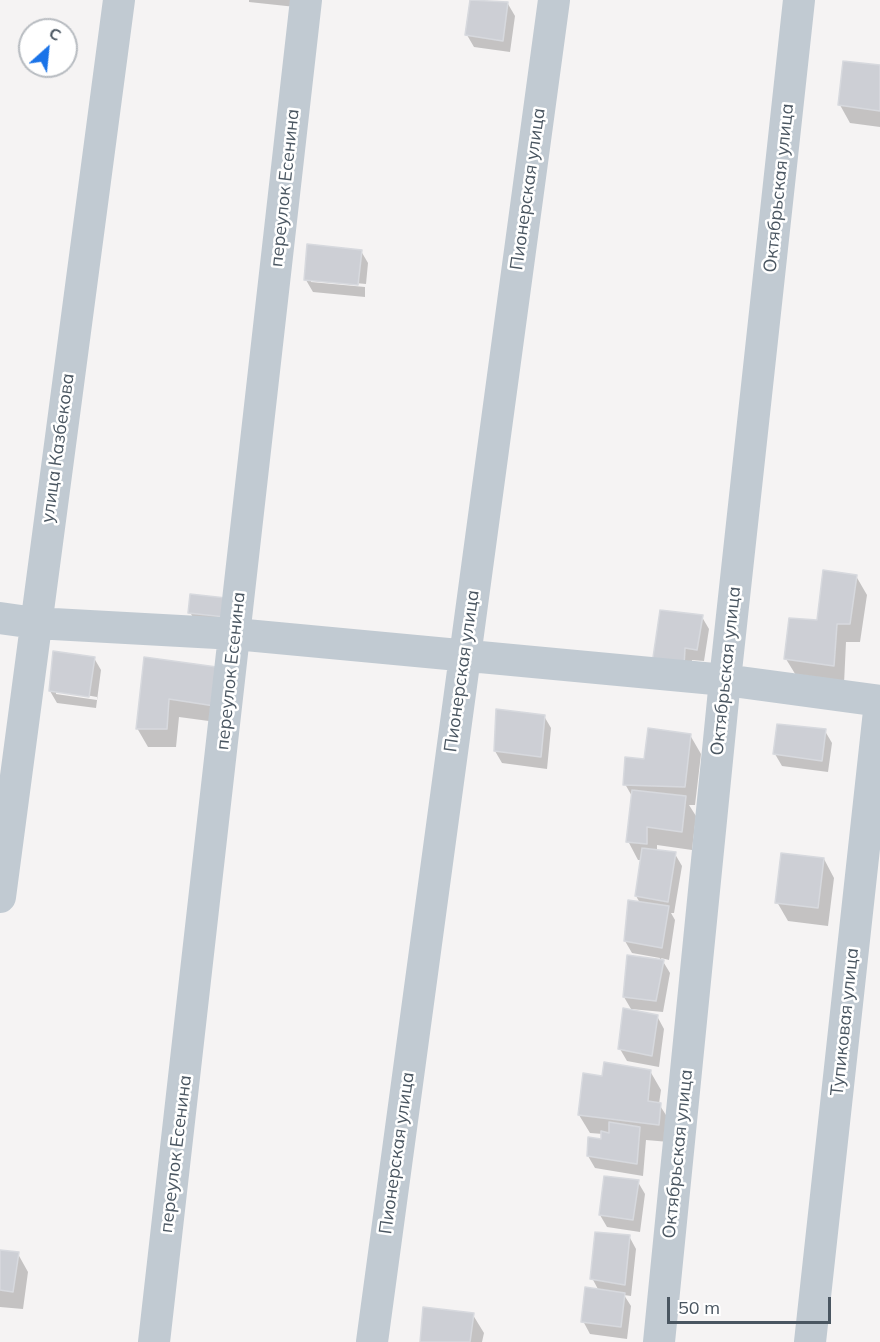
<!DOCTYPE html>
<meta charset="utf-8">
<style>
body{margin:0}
#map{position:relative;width:880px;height:1342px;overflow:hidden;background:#f5f3f3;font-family:Mulish,sans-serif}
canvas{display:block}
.north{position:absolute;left:18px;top:18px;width:60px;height:60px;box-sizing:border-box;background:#fff;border:2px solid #b7bbc0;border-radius:50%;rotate:27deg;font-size:16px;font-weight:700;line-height:24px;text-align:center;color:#4a5661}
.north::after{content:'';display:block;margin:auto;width:21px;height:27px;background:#1a73e8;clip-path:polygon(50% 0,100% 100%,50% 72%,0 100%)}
.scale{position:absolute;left:667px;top:1297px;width:164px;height:27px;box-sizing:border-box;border:3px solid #4a5661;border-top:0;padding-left:8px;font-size:18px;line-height:21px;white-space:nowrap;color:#4a5661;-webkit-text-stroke:4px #fff;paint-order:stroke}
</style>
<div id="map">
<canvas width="880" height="1342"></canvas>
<div class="north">С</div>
<div class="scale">50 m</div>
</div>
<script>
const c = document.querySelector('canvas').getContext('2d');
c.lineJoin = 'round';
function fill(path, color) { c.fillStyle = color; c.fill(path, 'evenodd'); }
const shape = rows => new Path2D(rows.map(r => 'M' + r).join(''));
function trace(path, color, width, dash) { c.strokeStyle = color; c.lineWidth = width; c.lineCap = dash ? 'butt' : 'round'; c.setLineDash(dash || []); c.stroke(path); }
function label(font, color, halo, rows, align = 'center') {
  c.font = font + ' Mulish,sans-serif'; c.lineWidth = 5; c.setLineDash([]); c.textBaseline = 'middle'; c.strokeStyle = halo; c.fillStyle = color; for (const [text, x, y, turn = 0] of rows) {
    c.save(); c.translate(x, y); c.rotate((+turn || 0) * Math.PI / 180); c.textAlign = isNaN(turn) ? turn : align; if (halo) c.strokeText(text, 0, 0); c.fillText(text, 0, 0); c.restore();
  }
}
fill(shape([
 [249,0,305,0,305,8,249,2],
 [472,0,508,4,515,16,510,52,474,47,467,35],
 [880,67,880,127,850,123,840,105],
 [361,251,368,263,366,284,311,279,311,282,365,287,365,297,313,292,306,280],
 [856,576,867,595,860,642,846,642,844,684,797,677,786,659],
 [190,612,241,613,197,625],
 [702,617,709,629,704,661,692,660,690,678,661,675],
 [94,658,101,670,96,708,57,703,50,691],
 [56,690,97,697,97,700,56,694],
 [145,658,223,669,231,724,179,717,176,747,148,747,137,728],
 [544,716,551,728,547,769,502,763,495,751],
 [825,731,832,743,828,772,782,766,775,754],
 [690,735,701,754,695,805,689,805,696,816,692,850,657,845,657,851,675,854,682,866,674,913,671,913,675,920,669,960,661,958,670,973,663,1012,631,1009,624,997,659,961,660,958,632,953,625,941,640,903,636,896,642,860,638,860,628,841,633,798,625,784,645,760],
 [824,859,834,878,828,926,788,921,777,902],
 [657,1016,664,1029,659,1067,627,1061,620,1049],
 [650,1071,661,1090,659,1104,671,1123,669,1142,646,1140,643,1176,595,1168,588,1156,602,1141,603,1134,590,1133,579,1115,603,1078],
 [638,1182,645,1194,640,1232,607,1227,600,1215],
 [629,1236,636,1249,631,1296,624,1295,631,1306,627,1339,590,1334,583,1321,599,1291,592,1278],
 [0,1252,18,1254,28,1272,23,1309,0,1307],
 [473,1315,484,1333,482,1342,421,1342]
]), '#0003');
const building = shape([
 [470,0,508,2,503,41,465,35,470,0],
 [843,61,880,65,880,111,838,105,843,61],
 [307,244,362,250,358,285,304,280,307,244],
 [823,570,857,575,850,624,837,624,834,666,784,659,789,618,817,620,823,570],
 [190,594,235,599,234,618,188,613,190,594],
 [660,610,703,615,697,650,685,648,684,667,652,664,660,610],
 [53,651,95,657,89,697,49,691,53,651],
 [144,657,224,668,221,707,169,699,167,729,136,729,144,657],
 [496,709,545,715,541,757,494,751,496,709],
 [777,724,826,729,822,761,773,754,777,724],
 [648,728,691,734,685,787,623,785,625,757,644,759,648,728],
 [632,790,686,796,682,832,647,827,647,844,626,842,632,790],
 [642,848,676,852,668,902,635,896,642,848],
 [781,853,824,858,818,908,775,903,781,853],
 [628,900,669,906,662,948,624,941,628,900],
 [627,955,664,960,656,1001,623,997,627,955],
 [623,1008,658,1015,652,1056,618,1049,623,1008],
 [604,1062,651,1070,648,1101,661,1103,659,1125,578,1115,583,1073,602,1076,604,1062],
 [609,1122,640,1127,637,1164,587,1156,588,1137,601,1139,601,1131,609,1133,609,1122],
 [604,1176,639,1180,633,1220,599,1215,604,1176],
 [595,1232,630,1235,625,1285,590,1279,595,1232],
 [0,1250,19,1252,13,1292,0,1290,0,1250],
 [585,1287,625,1293,621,1327,581,1322,585,1287],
 [423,1307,474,1313,470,1342,420,1342,423,1307]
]);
fill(building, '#cdcfd5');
trace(building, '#d7d9de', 1.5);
trace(shape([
 [0,618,35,623,235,634,725,680,880,701],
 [0,897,119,0],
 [154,1342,306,0],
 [372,1342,554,0],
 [659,1342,725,680,799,0],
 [810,1342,880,702]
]), '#c1cad2', 32);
label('18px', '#4a5661', '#fff', [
 ["переулок Есенина",285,188,-84],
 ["Октябрьская улица",779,188,-84],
 ["Пионерская улица",528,189,-82],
 ["улица Казбекова",58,448,-82],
 ["переулок Есенина",231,671,-84],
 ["Пионерская улица",462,671,-82],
 ["Октябрьская улица",726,671,-84],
 ["Тупиковая улица",845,1022,-84],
 ["Пионерская улица",397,1153,-82],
 ["переулок Есенина",176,1154,-83],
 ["Октябрьская улица",678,1154,-84]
]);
</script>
